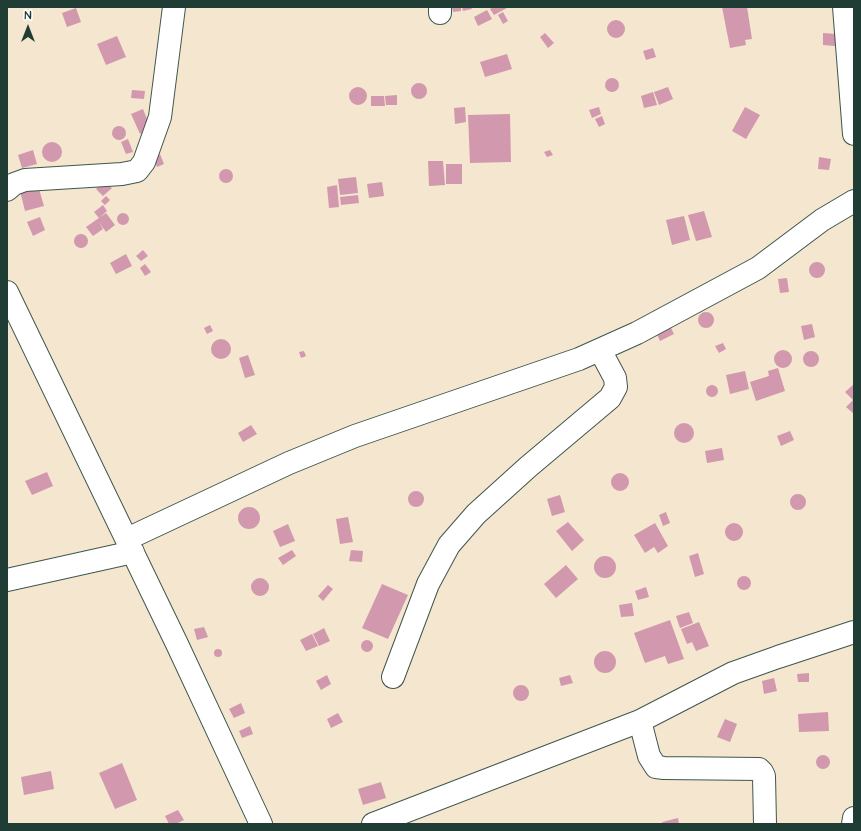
<!DOCTYPE html>
<style>
body{margin:0}
#map{position:relative;width:861px;height:831px;overflow:hidden;background:#f4e6cf;font-family:"Architects Daughter",sans-serif}
canvas{display:block}
.frame{position:absolute;inset:0;border:8px solid #1f3d34;pointer-events:none}
.north{position:absolute;left:8px;top:8px;width:40px;height:40px;-webkit-text-stroke:3px #fff;paint-order:stroke;rotate:0deg;font-size:11px;font-weight:700;line-height:16px;text-align:center;color:#1f3d34}
.north::after{content:'';display:block;margin:auto;width:14px;height:18px;background:#1f3d34;clip-path:polygon(50% 0,100% 100%,50% 72%,0 100%)}
</style>
<div id="map">
<canvas width="861" height="831"></canvas>
<div class="frame"></div>
<div class="north">N</div>
</div>
<script>
const c = document.querySelector('canvas').getContext('2d');
c.lineJoin = 'round';
function fill(path, color) { c.fillStyle = color; c.fill(path, 'evenodd'); }
const shape = rows => new Path2D(rows.map(r => 'M' + r).join(''));
function trace(path, color, width, dash) { c.strokeStyle = color; c.lineWidth = width; c.lineCap = dash ? 'butt' : 'round'; c.setLineDash(dash || []); c.stroke(path); }
fill(shape([
 [452,7,461,7,461,11,453,12],
 [462,7,471,7,472,9,463,11],
 [493,7,506,7,507,8,494,15,490,9],
 [722,7,747,7,752,39,745,40,746,45,730,48],
 [76,8,81,22,67,27,62,13],
 [487,10,492,19,478,26,474,17],
 [503,12,508,21,503,24,498,15],
 '607 29a9 9 0 1 1 18 0a9 9 0 1 1-18 0Z',
 [545,33,554,43,548,48,540,37],
 [823,33,836,34,835,46,823,45],
 [117,36,126,57,106,65,97,44],
 [653,48,656,57,646,60,643,51],
 [507,54,512,69,485,77,480,62],
 '605 85a7 7 0 1 1 14 0a7 7 0 1 1-14 0Z',
 '411 91a8 8 0 1 1 16 0a8 8 0 1 1-16 0Z',
 [668,87,673,99,659,105,654,92],
 '349 96a9 9 0 1 1 18 0a9 9 0 1 1-18 0Z',
 [132,90,145,91,144,99,131,98],
 [653,92,657,105,644,108,641,96],
 [397,95,397,105,386,105,385,96],
 [371,96,384,96,385,106,371,106],
 [465,107,466,122,455,124,454,108],
 [599,107,601,114,592,118,589,110],
 [745,107,760,115,746,139,732,131],
 [143,109,151,129,140,134,131,114],
 [510,114,511,162,470,163,468,115],
 [602,116,605,124,599,127,595,119],
 '112 133a7 7 0 1 1 14 0a7 7 0 1 1-14 0Z',
 [128,139,133,152,126,154,121,142],
 '42 152a10 10 0 1 1 20 0a10 10 0 1 1-20 0Z',
 [33,150,37,164,22,168,18,155],
 [550,150,553,155,547,157,544,152],
 [160,154,164,164,157,167,153,157],
 [819,157,831,159,829,170,818,169],
 [428,161,443,161,445,185,429,186],
 [446,164,462,164,462,184,446,184],
 '219 176a7 7 0 1 1 14 0a7 7 0 1 1-14 0Z',
 [356,177,358,193,340,195,338,179],
 [104,181,112,188,103,196,96,189],
 [37,182,44,206,25,211,19,187],
 [382,182,384,196,369,198,367,184],
 [337,185,339,207,329,208,327,187],
 [358,195,359,203,341,205,340,197],
 [106,196,110,200,105,205,101,201],
 [103,205,107,211,99,218,94,212],
 [704,211,712,237,696,241,688,215],
 '117 219a6 6 0 1 1 12 0a6 6 0 1 1-12 0Z',
 [106,213,115,225,106,232,99,222,103,229,93,236,86,227],
 [684,216,690,240,672,245,666,220],
 [40,217,45,230,33,236,27,222],
 '74 241a7 7 0 1 1 14 0a7 7 0 1 1-14 0Z',
 [143,250,148,256,141,261,136,256],
 [126,254,132,266,116,274,110,263],
 '809 270a8 8 0 1 1 16 0a8 8 0 1 1-16 0Z',
 [145,264,151,272,145,276,140,268],
 [787,278,789,292,780,293,778,279],
 '698 320a8 8 0 1 1 16 0a8 8 0 1 1-16 0Z',
 [812,324,815,337,804,340,801,326],
 [210,325,213,331,207,334,204,328],
 [670,326,674,334,660,341,656,332],
 '211 349a10 10 0 1 1 20 0a10 10 0 1 1-20 0Z',
 [723,343,726,349,719,353,715,346],
 '774 359a9 9 0 1 1 18 0a9 9 0 1 1-18 0Z',
 '803 359a8 8 0 1 1 16 0a8 8 0 1 1-16 0Z',
 [304,351,306,356,301,358,299,352],
 [248,355,255,375,245,378,239,358],
 [778,368,785,391,756,401,750,382,769,376,768,371],
 [745,371,749,389,730,394,726,375],
 [854,384,854,414,846,407,853,400,845,392],
 '706 391a6 6 0 1 1 12 0a6 6 0 1 1-12 0Z',
 '674 433a10 10 0 1 1 20 0a10 10 0 1 1-20 0Z',
 [251,425,257,434,243,442,238,433],
 [790,431,794,440,781,446,777,436],
 [722,448,724,460,707,463,705,451],
 [47,472,53,486,32,495,25,481],
 '611 482a9 9 0 1 1 18 0a9 9 0 1 1-18 0Z',
 '408 499a8 8 0 1 1 16 0a8 8 0 1 1-16 0Z',
 '790 502a8 8 0 1 1 16 0a8 8 0 1 1-16 0Z',
 [560,495,565,512,552,516,547,499],
 '238 518a11 11 0 1 1 22 0a11 11 0 1 1-22 0Z',
 [666,512,670,523,663,526,659,515],
 [348,517,353,542,340,544,336,519],
 [568,522,584,540,572,551,556,531],
 '725 532a9 9 0 1 1 18 0a9 9 0 1 1-18 0Z',
 [655,523,668,546,658,553,654,547,645,553,634,535],
 [288,524,295,541,280,547,273,531],
 [292,550,296,556,283,565,278,558],
 [351,550,363,551,362,562,349,561],
 [698,553,704,574,695,577,689,556],
 '594 567a11 11 0 1 1 22 0a11 11 0 1 1-22 0Z',
 [566,565,578,579,556,598,544,584],
 '737 583a7 7 0 1 1 14 0a7 7 0 1 1-14 0Z',
 '251 587a9 9 0 1 1 18 0a9 9 0 1 1-18 0Z',
 [382,584,408,595,388,639,362,628],
 [328,585,333,589,323,601,318,596],
 [646,587,649,597,638,600,635,591],
 [632,603,634,616,621,617,619,605],
 [689,612,693,623,680,628,676,616],
 [670,620,684,659,668,664,665,656,645,663,634,633],
 [699,622,709,646,696,651,692,642,687,644,681,629],
 [204,627,208,637,197,640,194,629],
 [324,628,330,641,319,646,313,634],
 [312,634,318,646,306,651,300,640],
 '361 646a6 6 0 1 1 12 0a6 6 0 1 1-12 0Z',
 '214 653a4 4 0 1 1 8 0a4 4 0 1 1-8 0Z',
 '594 662a11 11 0 1 1 22 0a11 11 0 1 1-22 0Z',
 [809,673,809,682,798,682,797,674],
 [327,675,331,684,321,690,316,681],
 [570,675,573,683,561,686,559,678],
 [774,678,777,691,764,694,762,681],
 '513 693a8 8 0 1 1 16 0a8 8 0 1 1-16 0Z',
 [241,703,245,713,234,718,229,709],
 [828,712,829,731,799,732,798,714],
 [338,713,343,722,331,728,327,719],
 [725,719,737,724,730,742,717,737],
 [250,726,253,734,242,738,239,731],
 '816 762a7 7 0 1 1 14 0a7 7 0 1 1-14 0Z',
 [122,763,137,800,115,809,99,773],
 [51,771,54,789,24,795,21,777],
 [381,782,386,798,363,805,358,789],
 [178,810,184,820,176,824,169,824,165,816],
 [678,818,679,824,663,824,662,822]
]), '#d299ae');
const minor = shape([
 [440,7,440,13],
 [844,7,854,134],
 [7,190,14,184,25,180,122,174,137,171,144,162,160,117,174,7],
 [7,292,177,644,261,824],
 [127,539,289,463,355,436,579,359,637,333,758,268,822,220,854,201],
 [7,580,133,552],
 [393,677,428,584,449,545,476,514,528,467,610,398,616,387,615,378,600,350],
 [640,721,649,756,656,767,664,768,759,769,762,772,764,776,765,824],
 [373,824,640,721,733,673,778,657,854,632],
 [853,824,854,818]
]);
trace(minor, '#3f564b', 24);
trace(minor, '#fff', 22);
</script>
